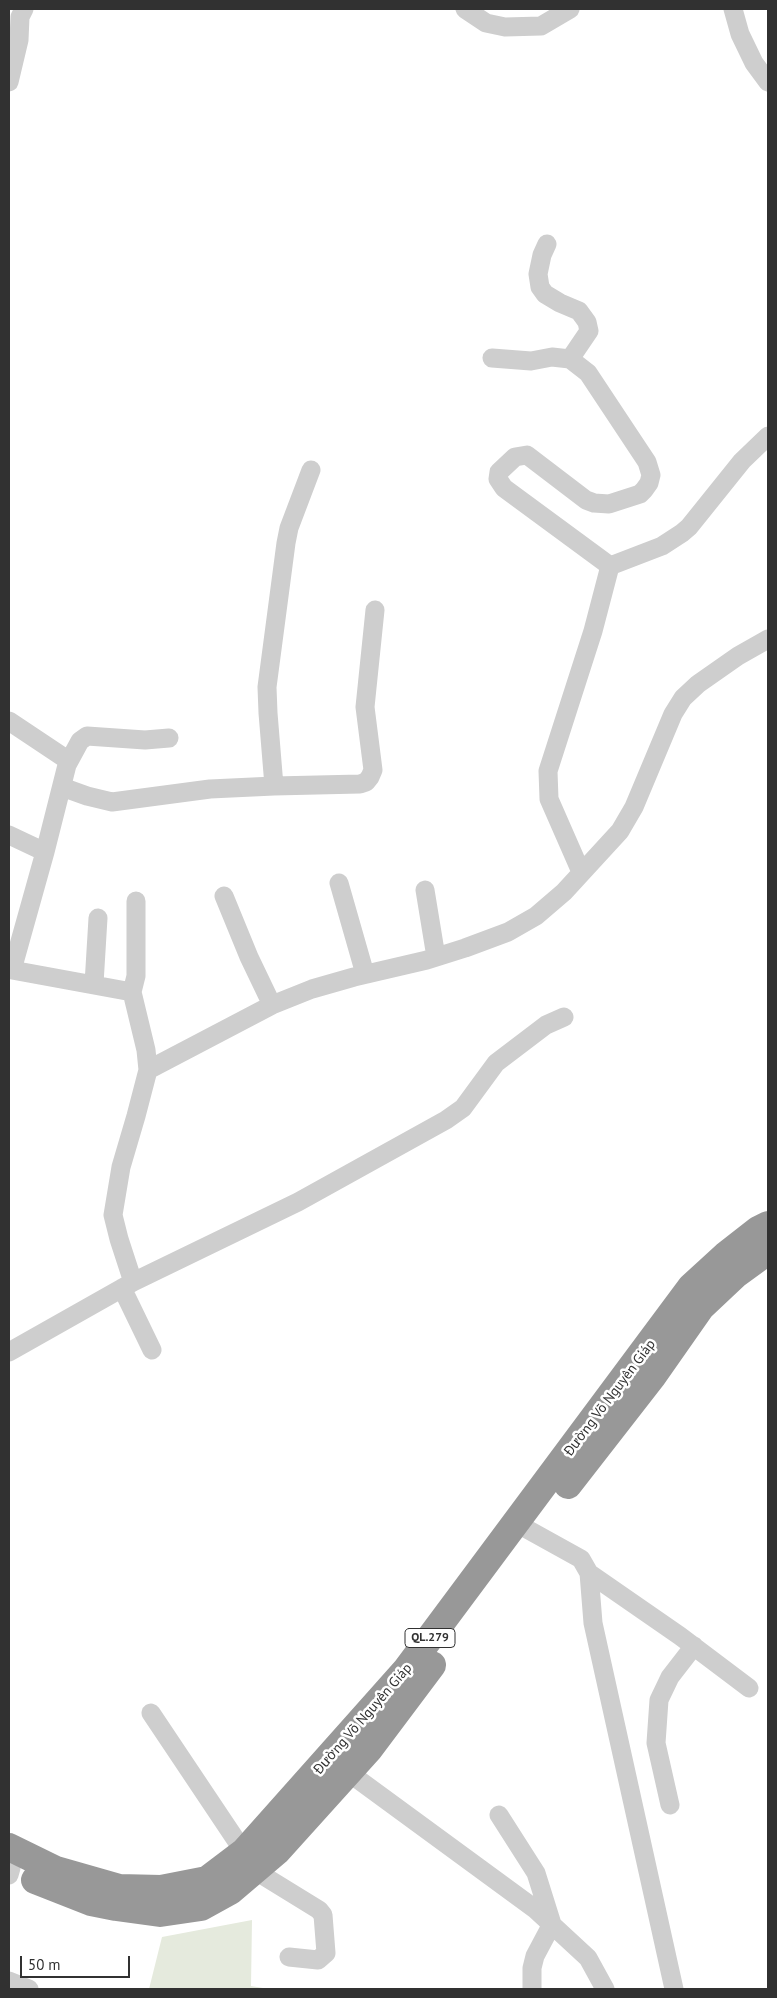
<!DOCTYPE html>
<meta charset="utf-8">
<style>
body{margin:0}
#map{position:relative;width:777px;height:1998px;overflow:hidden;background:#fff;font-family:"PT Sans",sans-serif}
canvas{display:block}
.frame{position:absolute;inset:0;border:10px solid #313131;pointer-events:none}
.scale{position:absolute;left:20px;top:1956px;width:110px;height:22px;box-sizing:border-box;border:2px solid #313131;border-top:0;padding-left:6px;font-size:15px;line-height:18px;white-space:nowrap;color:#313131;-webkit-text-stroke:4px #fff;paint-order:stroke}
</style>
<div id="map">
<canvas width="777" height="1998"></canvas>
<div class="frame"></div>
<div class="scale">50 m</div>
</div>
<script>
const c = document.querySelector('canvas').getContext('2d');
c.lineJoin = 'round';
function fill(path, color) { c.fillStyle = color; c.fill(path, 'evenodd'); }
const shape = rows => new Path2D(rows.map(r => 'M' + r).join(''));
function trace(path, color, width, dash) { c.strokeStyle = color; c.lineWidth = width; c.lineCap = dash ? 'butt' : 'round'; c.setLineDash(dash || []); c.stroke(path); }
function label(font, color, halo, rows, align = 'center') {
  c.font = font + ' "PT Sans",sans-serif'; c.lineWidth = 5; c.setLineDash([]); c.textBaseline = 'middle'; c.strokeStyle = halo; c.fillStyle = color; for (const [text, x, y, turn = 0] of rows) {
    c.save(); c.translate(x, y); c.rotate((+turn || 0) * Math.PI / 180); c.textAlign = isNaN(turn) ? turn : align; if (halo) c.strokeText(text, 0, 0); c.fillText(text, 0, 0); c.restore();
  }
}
fill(shape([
 [252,1920,251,1986,269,1989,149,1989,162,1937]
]), '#e5eadd');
trace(shape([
 [465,9,486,23,505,27,541,26,570,9],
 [733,9,740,34,754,63,768,82],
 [9,82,19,40,20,17,24,9],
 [547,244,542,255,538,274,540,287,545,294,560,303,579,311,587,322,589,331,570,359],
 [492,358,531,361,552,357,570,359,588,373,647,462,651,475,649,483,644,490,640,494,609,504,594,503,586,500,527,455,515,457,499,472,498,479,504,488,610,566],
 [610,566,662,546,682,533,689,527,742,461,768,436],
 [9,721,69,761],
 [274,786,268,713,267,687,286,543,289,528,311,470],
 [62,787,87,796,112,802,210,789,274,786,360,784,366,782,370,777,373,770,365,707,375,610],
 [9,835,45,852,67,765,80,741,87,736,145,740,169,738],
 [45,852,12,970,132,992,136,976,136,901],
 [581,872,549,799,548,771,593,631,610,566],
 [339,883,365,974],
 [425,890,436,957],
 [224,896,249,957,272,1005],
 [94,984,98,918],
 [132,992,146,1050,148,1070,136,1116,121,1167,113,1215,119,1239,133,1282],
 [148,1070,272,1005,312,989,354,977,427,960,465,948,508,932,536,916,564,892,620,831,634,807,673,714,683,698,698,684,738,656,768,639],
 [122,1288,152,1350],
 [9,1352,133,1282,298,1202,446,1120,463,1108,496,1063,546,1025,564,1017],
 [516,1523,581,1559,589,1573,593,1623,674,1989],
 [589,1573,680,1636,749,1688],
 [151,1713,244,1852],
 [348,1772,535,1909,588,1958,605,1989],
 [670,1805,656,1743,659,1700,670,1677,694,1646],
 [499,1815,536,1873,552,1924,535,1956,532,1968,532,1989],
 [254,1870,319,1910,323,1915,326,1953,318,1960,289,1957],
 [9,1875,11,1868],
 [9,1981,29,1989]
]), '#cecece', 19);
trace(shape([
 [568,1485,652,1377,701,1307,735,1275,768,1251],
 [9,1847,56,1870,119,1888,161,1889,207,1880,244,1852,406,1670,691,1287,726,1255,758,1230,768,1225],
 [35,1880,91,1902,116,1907,160,1913,201,1907,230,1891,277,1851,369,1749,432,1665]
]), '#989898', 28);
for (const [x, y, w] of [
 [430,1638,50]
]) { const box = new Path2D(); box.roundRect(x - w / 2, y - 9.5, w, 19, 4); c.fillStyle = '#fff'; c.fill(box); trace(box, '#313131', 1); }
label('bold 12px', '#313131', null, [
 ["QL.279",430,1638]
]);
label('14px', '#313131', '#fff', [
 ["Đường Võ Nguyên Giáp",610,1398,-53],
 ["Đường Võ Nguyên Giáp",363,1719,-49]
]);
</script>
